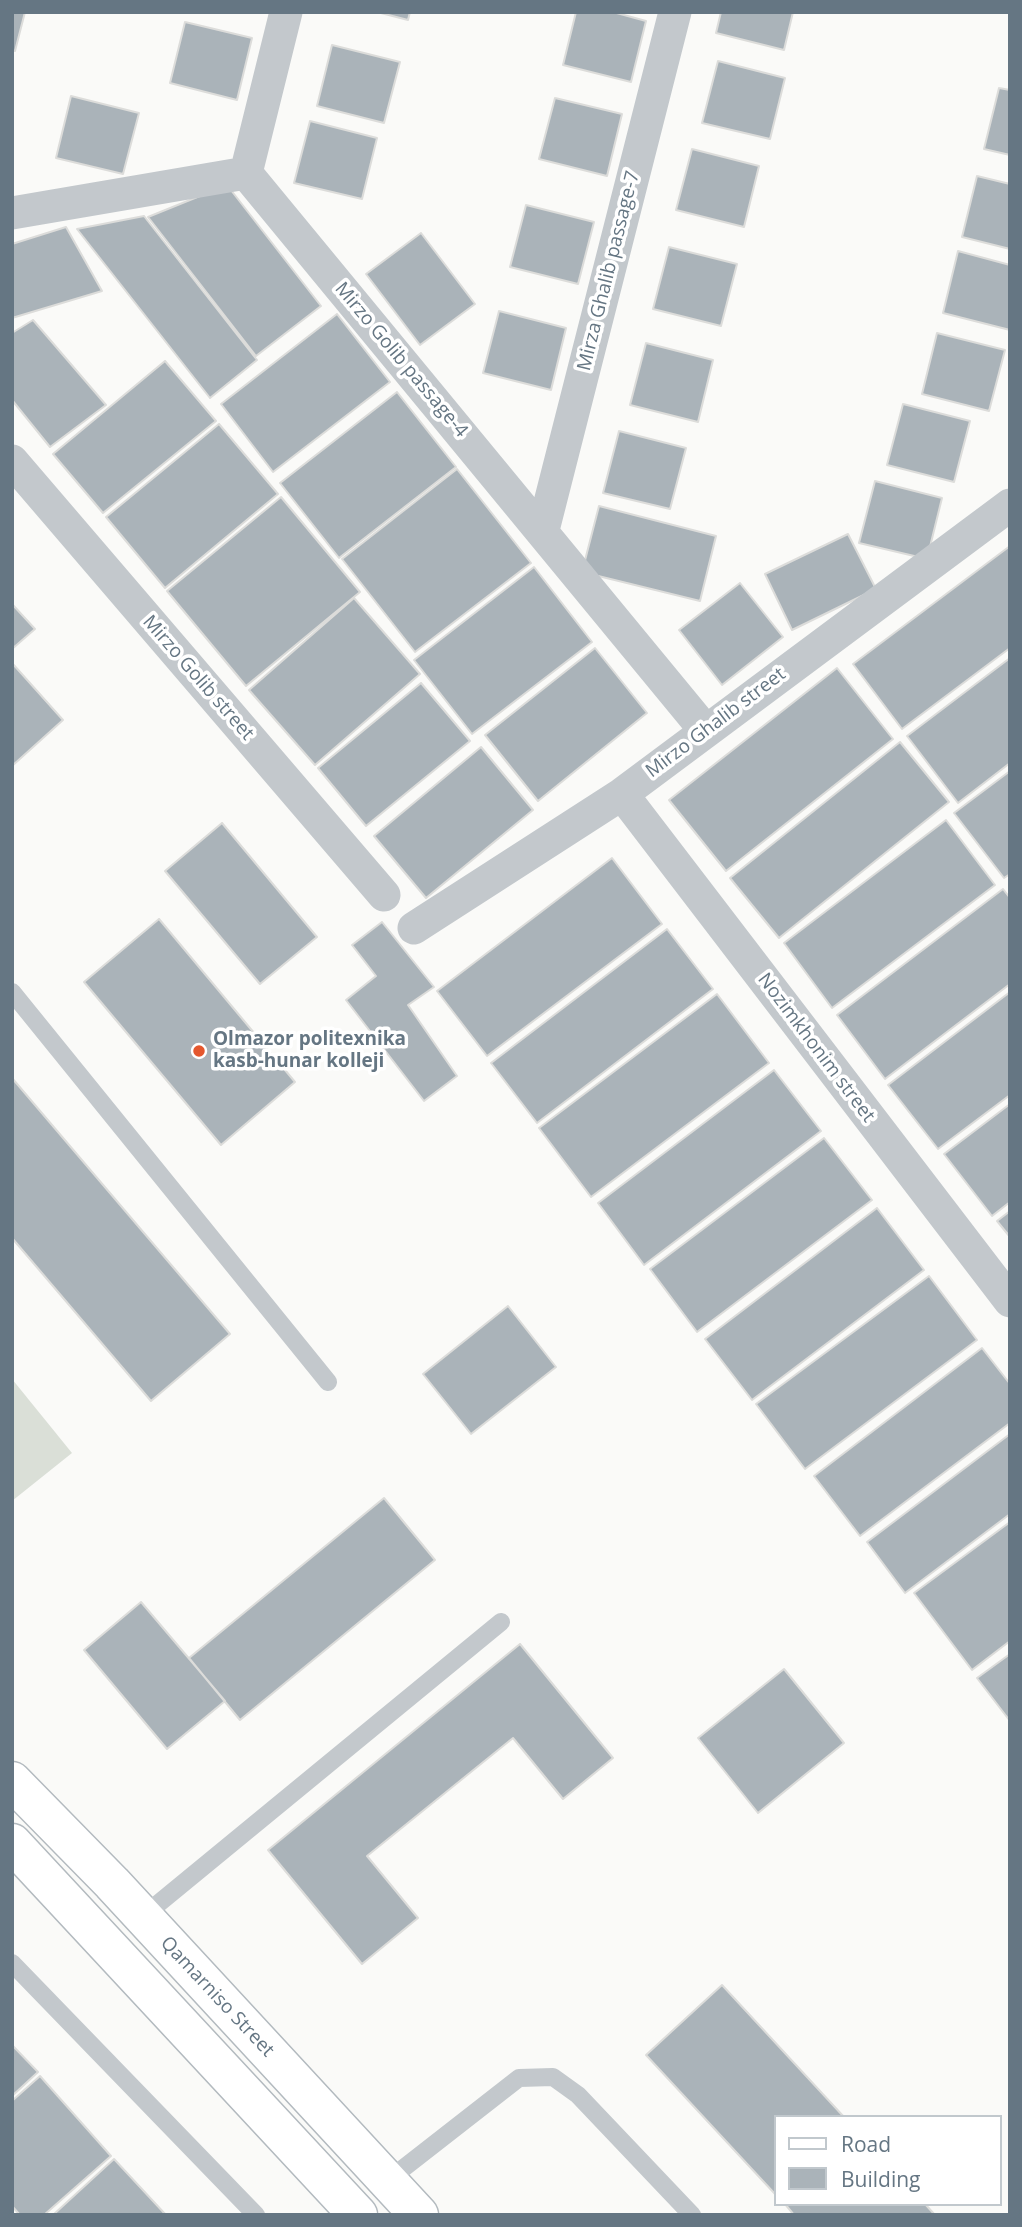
<!DOCTYPE html>
<meta charset="utf-8">
<style>
body{margin:0}
#map{position:relative;width:1022px;height:2227px;overflow:hidden;background:#fafaf8;font-family:"Open Sans",sans-serif}
canvas{display:block}
.frame{position:absolute;inset:0;border:14px solid #657683;pointer-events:none}
.legend{position:absolute;left:774px;top:2115px;width:228px;height:91px;box-sizing:border-box;background:#fff;border:2px solid #c1c8cd;margin:0;padding:9px 12px;list-style:none;font-size:21px;color:#657683}
.legend li{display:flex;align-items:center;gap:14px;height:35px}
.legend b{width:35px;border:2px solid #c1c8cd}
</style>
<div id="map">
<canvas width="1022" height="2227"></canvas>
<div class="frame"></div>
<ul class="legend">
<li><b style="height:9px;background:#fff"></b>Road</li>
<li><b style="height:19px;background:#aab3b9"></b>Building</li>
</ul>
</div>
<script>
const c = document.querySelector('canvas').getContext('2d');
c.lineJoin = 'round';
function fill(path, color) { c.fillStyle = color; c.fill(path, 'evenodd'); }
const shape = rows => new Path2D(rows.map(r => 'M' + r).join(''));
function trace(path, color, width, dash) { c.strokeStyle = color; c.lineWidth = width; c.lineCap = dash ? 'butt' : 'round'; c.setLineDash(dash || []); c.stroke(path); }
function label(font, color, halo, rows, align = 'center') {
  c.font = font + ' "Open Sans",sans-serif'; c.lineWidth = 7; c.setLineDash([]); c.textBaseline = 'middle'; c.strokeStyle = halo; c.fillStyle = color; for (const [text, x, y, turn = 0] of rows) {
    c.save(); c.translate(x, y); c.rotate((+turn || 0) * Math.PI / 180); c.textAlign = isNaN(turn) ? turn : align; if (halo) c.strokeText(text, 0, 0); c.fillText(text, 0, 0); c.restore();
  }
}
fill(shape([
 [12,1379,72,1453,12,1501]
]), '#dadfd7');
const building = shape([
 [12,12,25,12,15,51,12,50,12,12],
 [377,12,410,12,408,20,377,12],
 [576,12,613,12,646,21,631,82,563,65,576,12],
 [721,12,793,12,784,50,716,33,721,12],
 [185,22,252,38,237,100,170,83,185,22],
 [332,45,400,62,384,123,317,106,332,45],
 [718,61,785,78,770,139,702,123,718,61],
 [999,88,1010,90,1010,155,984,149,999,88],
 [71,96,139,113,123,174,56,158,71,96],
 [555,98,622,114,607,176,539,159,555,98],
 [310,121,377,138,362,199,294,183,310,121],
 [692,149,759,166,744,227,676,210,692,149],
 [977,176,1010,184,1010,249,962,237,977,176],
 [227,185,321,306,256,356,148,217,227,185],
 [526,205,594,222,578,284,510,267,526,205],
 [144,216,257,360,210,398,77,229,144,216],
 [66,227,102,291,12,318,12,244,66,227],
 [421,233,475,304,420,345,366,274,421,233],
 [669,247,737,264,721,326,653,309,669,247],
 [958,251,1010,265,1010,330,943,313,958,251],
 [499,311,566,328,551,390,483,373,499,311],
 [337,314,390,382,273,472,221,404,337,314],
 [33,320,106,405,50,447,12,400,12,333,33,320],
 [937,333,1005,350,989,411,922,394,937,333],
 [646,343,713,360,698,422,630,405,646,343],
 [165,361,216,421,103,513,53,454,165,361],
 [397,392,456,467,339,558,280,483,397,392],
 [903,404,970,421,954,482,887,465,903,404],
 [219,424,278,494,165,588,106,517,219,424],
 [619,431,686,448,670,509,603,493,619,431],
 [457,469,531,563,415,652,342,559,457,469],
 [875,481,942,498,927,559,859,543,875,481],
 [281,497,360,592,246,686,167,591,281,497],
 [599,506,716,536,700,601,582,572,599,506],
 [848,534,876,589,792,630,765,574,848,534],
 [1010,546,1010,648,902,729,853,664,1010,546],
 [534,567,592,642,472,734,414,660,534,567],
 [740,583,783,637,722,685,679,630,740,583],
 [354,598,420,674,315,765,249,690,354,598],
 [12,604,35,629,12,649,12,604],
 [595,648,647,713,538,801,485,735,595,648],
 [1010,658,1010,763,958,803,907,736,1010,658],
 [12,663,63,720,12,766,12,663],
 [837,668,893,739,726,871,669,800,837,668],
 [421,683,470,741,366,826,318,768,421,683],
 [900,742,949,802,779,938,730,878,900,742],
 [481,747,533,810,426,898,374,836,481,747],
 [1010,771,1010,874,1004,878,954,813,1010,771],
 [946,820,995,885,832,1008,784,943,946,820],
 [222,823,317,937,260,984,165,871,222,823],
 [612,858,662,924,487,1056,437,991,612,858],
 [1003,889,1010,898,1010,984,885,1079,837,1015,1003,889],
 [159,919,295,1082,221,1145,84,982,159,919],
 [382,922,434,987,408,1005,457,1076,424,1101,346,1000,376,976,352,945,382,922],
 [667,929,713,989,537,1123,491,1063,667,929],
 [1010,992,1010,1095,938,1149,888,1085,1010,992],
 [717,994,769,1063,591,1197,539,1128,717,994],
 [774,1070,821,1131,644,1265,598,1203,774,1070],
 [12,1078,230,1334,151,1401,12,1238,12,1078],
 [1010,1104,1010,1202,992,1216,944,1154,1010,1104],
 [824,1138,872,1200,697,1332,650,1269,824,1138],
 [877,1208,924,1270,752,1400,705,1339,877,1208],
 [1010,1211,1010,1237,997,1221,1010,1211],
 [929,1276,977,1340,805,1469,756,1404,929,1276],
 [508,1306,556,1367,471,1434,423,1374,508,1306],
 [982,1348,1010,1384,1010,1423,860,1536,814,1476,982,1348],
 [1010,1434,1010,1514,905,1593,867,1542,1010,1434],
 [384,1498,435,1560,240,1720,189,1658,384,1498],
 [1010,1522,1010,1641,972,1670,914,1593,1010,1522],
 [141,1602,225,1701,167,1749,84,1650,141,1602],
 [520,1644,613,1758,563,1799,513,1738,367,1856,418,1918,362,1964,268,1850,520,1644],
 [1010,1654,1010,1721,977,1678,1010,1654],
 [784,1669,844,1743,758,1813,698,1738,784,1669],
 [722,1985,844,2117,775,2117,775,2194,646,2055,722,1985],
 [12,2045,38,2072,12,2096,12,2045],
 [40,2076,111,2156,44,2215,20,2215,12,2206,12,2101,40,2076],
 [114,2159,166,2215,53,2215,114,2159],
 [785,2204,925,2204,935,2215,794,2215,785,2204]
]);
fill(building, '#aab3b9');
trace(building, '#dcdcda', 2);
const secondary = shape([
 [12,1781,112,1883,419,2215],
 [12,1843,358,2215]
]);
trace(secondary, '#b3babf', 41);
trace(shape([
 [12,992,328,1382],
 [142,1917,501,1622],
 [12,1963,256,2215],
 [387,2181,519,2078,553,2077,578,2095,692,2215]
]), '#c3c8cc', 18);
trace(shape([
 [246,173,705,730],
 [246,173,286,12],
 [12,213,246,173],
 [12,461,384,895],
 [543,530,675,12],
 [622,794,1010,1301],
 [414,928,622,794,1010,505]
]), '#c3c8cc', 33);
trace(secondary, '#fff', 38);
for (const [x, y, r, color] of [
 [199,1051,7,"#e4572e"]
]) { const dot = new Path2D(); dot.arc(x, y, r, 0, 2 * Math.PI); c.fillStyle = color; c.fill(dot); trace(dot, '#fff', 2.5); }
label('19px', '#657683', '#fff', [
 ["Mirza Ghalib passage-7",609,271,-76],
 ["Mirzo Golib passage-4",401,360,50],
 ["Mirzo Golib street",198,678,49],
 ["Mirzo Ghalib street",716,723,-37],
 ["Nozimkhonim street",816,1048,53],
 ["Qamarniso Street",217,1997,47]
]);
label('bold 19px', '#657683', '#fff', [
 ["Оlmazor politexnika",213,1040],
 ["kasb-hunar kolleji",213,1062]
], 'left');
</script>
